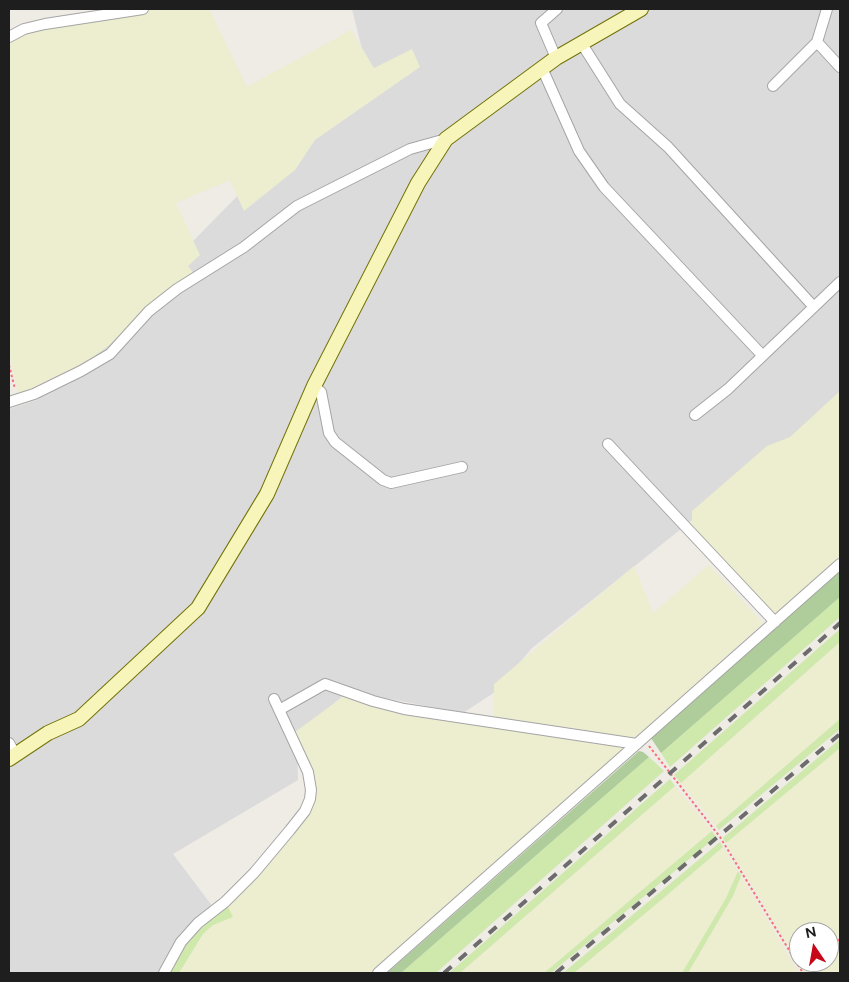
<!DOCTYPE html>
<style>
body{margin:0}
#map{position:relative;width:849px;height:982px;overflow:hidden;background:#efebe5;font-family:Figtree,sans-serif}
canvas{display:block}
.frame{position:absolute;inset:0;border:10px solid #1e1e1e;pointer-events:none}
.north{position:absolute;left:789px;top:922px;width:50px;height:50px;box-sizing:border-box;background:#fff;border:1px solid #a5a5a5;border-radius:50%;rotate:348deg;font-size:14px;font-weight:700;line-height:20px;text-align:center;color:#1e1e1e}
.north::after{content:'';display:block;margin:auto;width:18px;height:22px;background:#c70617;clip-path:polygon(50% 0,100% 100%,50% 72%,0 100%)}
</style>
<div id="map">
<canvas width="849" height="982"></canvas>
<div class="frame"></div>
<div class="north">N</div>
</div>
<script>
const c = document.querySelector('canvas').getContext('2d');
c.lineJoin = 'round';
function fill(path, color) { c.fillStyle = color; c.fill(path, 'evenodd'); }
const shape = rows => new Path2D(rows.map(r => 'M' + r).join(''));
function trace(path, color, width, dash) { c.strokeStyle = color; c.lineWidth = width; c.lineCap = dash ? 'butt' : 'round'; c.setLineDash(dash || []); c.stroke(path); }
fill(shape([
 [352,9,840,9,840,402,532,648,495,692,463,713,349,691,297,734,298,780,173,854,213,907,158,973,9,973,9,409,37,400,366,65]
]), '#dcdbdb');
fill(shape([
 [157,9,209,9,247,87,351,30,374,68,412,49,420,67,315,140,295,170,244,211,230,180,176,203,200,255,188,266,195,275,170,289,108,346,92,358,57,378,19,396,9,355,9,41,43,26],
 [840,391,840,556,775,614,770,613,692,527,692,511,767,446,790,437],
 [709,565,763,623,635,739,494,717,494,684,634,566,653,613],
 [840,642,840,719,716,826,681,783],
 [344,696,622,746,625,750,370,973,179,973,203,934,213,925,232,917,227,905,314,801,316,793,314,773,295,732],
 [840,748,840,936,829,944,829,932,799,932,799,963,726,843],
 [675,786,712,831,631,901,544,973,460,973],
 [723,847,738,871,726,898,682,973,574,973],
 [741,876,799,973,688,973,733,896],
 [840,941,840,973,807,973,804,968,806,963,829,962,829,948]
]), '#ededd0');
fill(shape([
 [840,597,840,617,670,767,661,753],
 [840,629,840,642,681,783,674,775],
 [840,719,840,729,719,830,716,826],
 [840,739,840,748,726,843,723,838],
 [649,757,664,771,436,973,401,973],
 [670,779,675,786,460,973,449,973],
 [712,831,716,837,551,973,544,973],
 [720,842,723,847,666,896,574,973,563,973],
 [738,871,741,876,733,896,688,973,682,973,726,898],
 [227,905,233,917,213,925,203,934,179,973,170,973,183,949,194,935]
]), '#cfe8ac');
fill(shape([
 [840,571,840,597,661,753,651,738],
 [639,751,643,752,649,757,401,973,387,973]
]), '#aecd9a');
const street = shape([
 [9,37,24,29,45,24,143,9],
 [817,42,840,67],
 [582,44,620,104,668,147,813,306],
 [556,58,541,23,557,9],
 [542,68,579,151,604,187,762,355],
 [773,86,817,42,827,9],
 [314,386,321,392,329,433,335,442,383,480,391,483,462,467],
 [9,402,34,394,81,371,110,354,149,311,177,289,244,247,297,206,410,149,446,139],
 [695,415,728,389,840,282],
 [608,444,775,622],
 [279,710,325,684,373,701,404,709,637,744],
 [9,743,15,754],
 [164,973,181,942,198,923,225,902,254,873,290,830,305,811,310,799,311,790,308,772,274,699],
 [378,973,840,564]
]);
const secondary = shape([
 [9,759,48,733,79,719,198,608,267,494,314,386,418,183,446,139,556,58,641,9]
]);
trace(street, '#a5a5a5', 12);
trace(secondary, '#717308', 16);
trace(shape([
 [9,365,15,389],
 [649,746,720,837,803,973],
 [829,946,840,939],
 [798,966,804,962]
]), '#f6716f', 2, [2.5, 2.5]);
trace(street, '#fff', 10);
trace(secondary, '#f8f5ba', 14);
trace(shape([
 [444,973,840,623],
 [556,973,840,734]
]), '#6c6c6c', 4, [10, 10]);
</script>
